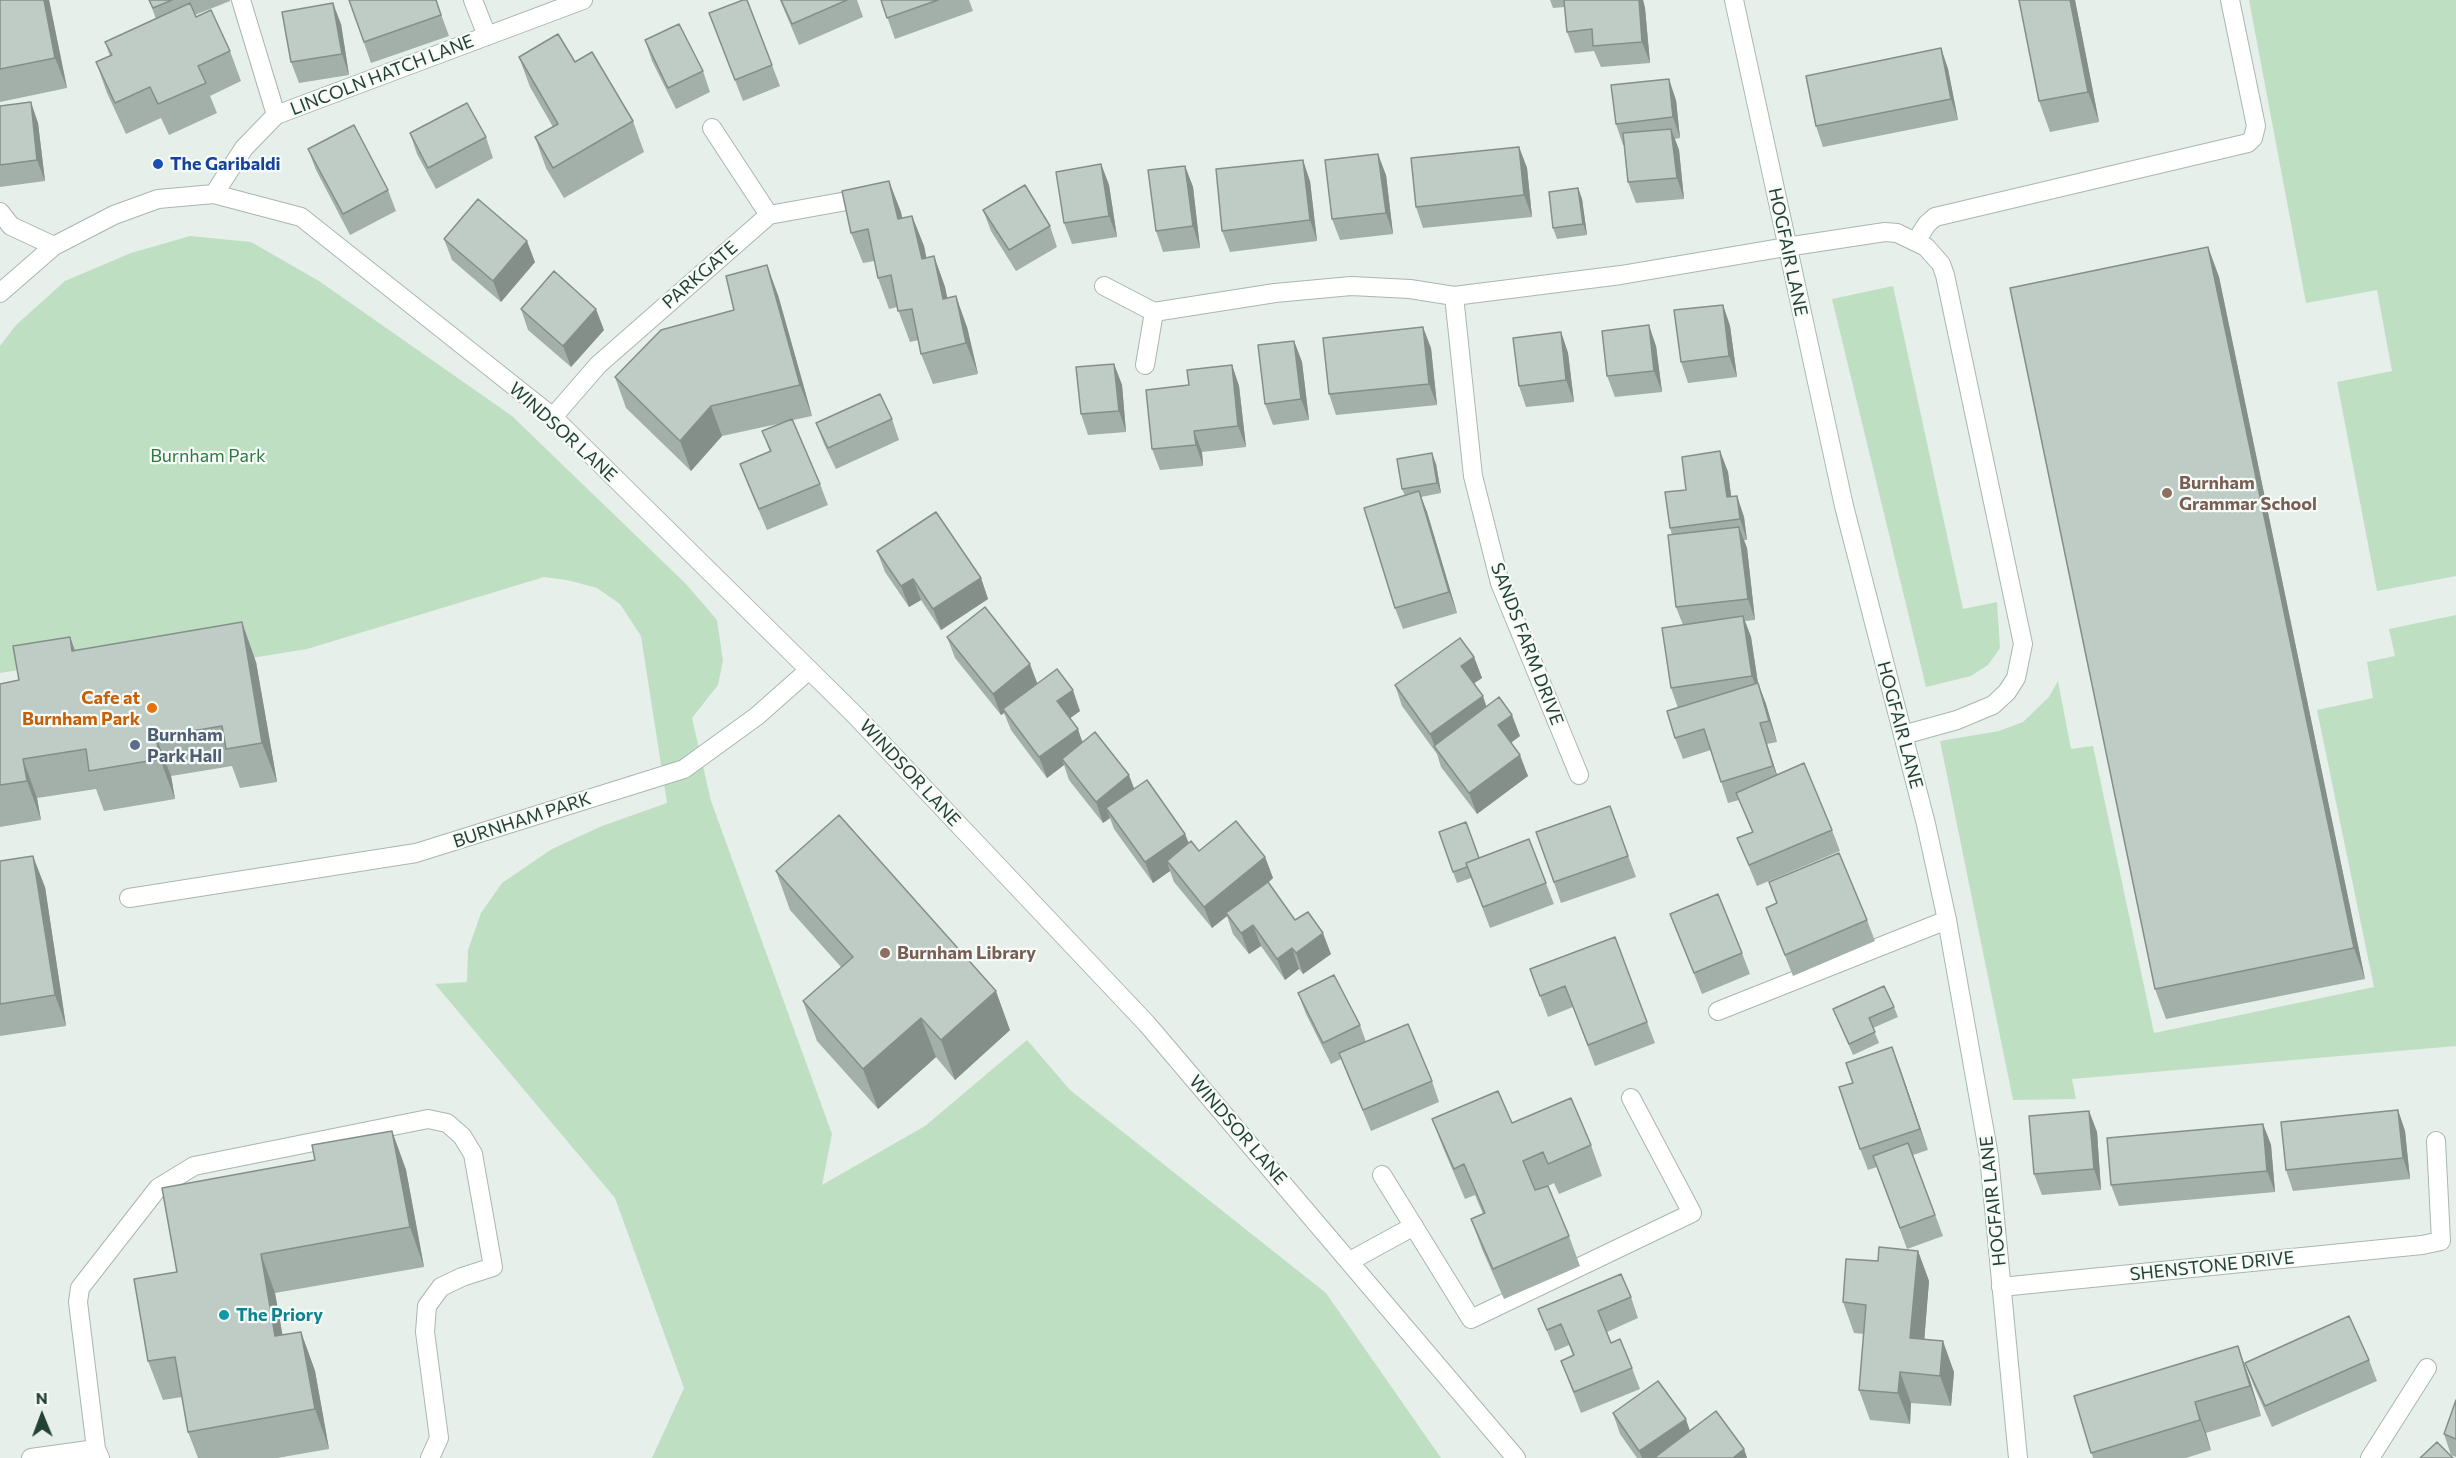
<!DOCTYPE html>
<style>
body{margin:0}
#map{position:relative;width:2456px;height:1458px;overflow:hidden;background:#e6efe9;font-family:Commissioner,sans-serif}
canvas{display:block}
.north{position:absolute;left:12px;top:1386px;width:60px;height:60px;-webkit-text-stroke:4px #f6fbf8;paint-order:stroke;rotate:359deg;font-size:16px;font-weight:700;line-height:24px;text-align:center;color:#244135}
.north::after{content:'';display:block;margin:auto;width:21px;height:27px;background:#244135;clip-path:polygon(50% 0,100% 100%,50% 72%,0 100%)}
</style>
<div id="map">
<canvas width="2456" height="1458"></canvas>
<div class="north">N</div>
</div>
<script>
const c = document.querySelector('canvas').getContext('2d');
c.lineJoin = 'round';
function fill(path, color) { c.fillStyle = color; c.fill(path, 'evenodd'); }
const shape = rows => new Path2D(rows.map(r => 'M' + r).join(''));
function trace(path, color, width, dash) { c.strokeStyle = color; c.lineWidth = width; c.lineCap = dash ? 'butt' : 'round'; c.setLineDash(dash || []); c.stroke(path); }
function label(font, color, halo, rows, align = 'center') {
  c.font = font + ' Commissioner,sans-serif'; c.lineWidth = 4.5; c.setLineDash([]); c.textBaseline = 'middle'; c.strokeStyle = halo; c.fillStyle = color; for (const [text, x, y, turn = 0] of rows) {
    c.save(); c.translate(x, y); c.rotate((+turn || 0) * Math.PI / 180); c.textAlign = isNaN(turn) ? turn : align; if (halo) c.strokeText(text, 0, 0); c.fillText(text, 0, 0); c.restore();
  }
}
fill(shape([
 [2249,0,2456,0,2456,576,2377,591,2337,382,2392,371,2377,290,2306,303],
 [190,236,251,242,319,281,512,416,686,584,717,620,723,661,718,685,692,718,711,801,832,1134,822,1185,925,1126,1027,1040,1070,1090,1326,1293,1441,1458,652,1458,684,1388,615,1198,435,984,467,982,468,950,481,913,502,883,552,849,602,826,667,803,641,636,620,604,597,588,567,580,544,577,307,649,97,683,92,658,0,673,0,346,16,325,65,281,131,253],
 [1893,286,1963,609,1997,602,2000,648,1988,665,1971,676,1926,687,1832,299],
 [2456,615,2456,1046,2072,1079,2076,1099,2013,1100,1940,741,1999,731,2023,722,2049,697,2058,681,2071,749,2093,746,2154,1033,2374,987,2317,710,2373,698,2367,662,2395,656,2389,629]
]), '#bfdfc3');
const lane = shape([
 [241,0,276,115],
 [473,0,487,36],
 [712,128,769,215],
 [1916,241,1927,224,1935,217,2248,143,2253,138,2256,126,2230,0],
 [1786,247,1885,232,1897,233,1926,247,1941,264,1945,275,2023,644,2016,678,2007,692,1993,705,1957,720,1903,735],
 [129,898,416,853,684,769,757,716,809,670],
 [1718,1011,1947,920],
 [1382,1175,1471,1319,1692,1213,1631,1098],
 [2422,1245,2441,1241,2436,1141],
 [1350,1261,1414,1226],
 [31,1458,96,1449],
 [100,1458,96,1449,78,1302,80,1288,158,1188,194,1166,428,1119,447,1123,462,1136,473,1154,493,1267,462,1277,441,1287,427,1306,425,1332,439,1438,430,1458]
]);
const street = shape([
 [214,194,244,148,276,115,583,0],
 [0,212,11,226,54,246],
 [1104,286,1154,312,1145,365],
 [0,293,54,246,114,215,158,199,214,194,301,217,553,417,854,714,1147,1024,1516,1458],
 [1154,312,1275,293,1351,286,1410,289,1454,296],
 [553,417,598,365,769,215,869,197],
 [1579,775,1500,583,1473,476,1454,296,1621,275,1786,247],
 [2001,1287,2422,1245],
 [2370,1458,2427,1368]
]);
const secondary = shape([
 [1734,0,1844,506,1926,824,1947,920,1989,1156,2018,1458]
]);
trace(lane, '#a8b7af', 20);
trace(street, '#a8b7af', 20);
trace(secondary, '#a4baaf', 20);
trace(lane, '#fff', 18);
trace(street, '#fff', 18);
trace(secondary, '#fff', 18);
fill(shape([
 [0,0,49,0,67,88,0,102],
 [149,0,230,0,230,1,195,15,196,17,230,51,241,81,210,96,217,113,169,135,161,118,126,134,107,93,96,62,110,56,105,42,156,19],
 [349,0,436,0,449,36,371,63],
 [780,0,857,0,863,17,799,45],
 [881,0,969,0,973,11,895,39],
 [1550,0,1643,0,1645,8,1650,63,1601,67,1594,51,1575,53,1567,32,1565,7,1553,8],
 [2019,0,2075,0,2099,122,2050,132,2039,101],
 [709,13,772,65,780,86,743,101],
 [341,24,349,75,299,83,291,62],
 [645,40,703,71,710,92,676,109,652,61],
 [1941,48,1948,69,1958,120,1823,147,1816,126],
 [519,57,575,62,633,121,644,152,564,198,546,168,535,137,553,127,530,87],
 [1676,100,1680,138,1675,139,1679,150,1684,199,1636,203,1628,182,1624,145,1623,145,1616,124],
 [0,106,38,123,45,181,0,187],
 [410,133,486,137,493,158,436,189,417,154],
 [1519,147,1527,168,1532,217,1423,228,1416,207],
 [308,149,388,190,396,211,350,235,316,170],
 [1101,164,1109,185,1117,237,1072,244,1064,223],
 [1185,166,1193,187,1200,248,1163,252,1156,231],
 [1386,175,1393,234,1340,240,1332,219],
 [889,181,902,218,912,216,924,246,926,258,934,256,945,287,947,298,967,327,978,374,933,384,921,354,919,340,910,342,897,307,889,309,878,278,874,261,863,263,851,233],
 [1310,181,1317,241,1230,252,1222,231],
 [1578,188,1582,199,1587,235,1557,239,1553,228],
 [983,210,1050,226,1057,247,1016,271,991,231],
 [444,239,535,262,501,302,452,260],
 [2208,247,2219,277,2365,979,2166,1019,2155,989],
 [778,295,812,416,793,420,820,484,828,505,767,530,748,485,740,464,770,452,762,431,782,423,722,436,691,471,626,408,615,377,734,310],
 [1723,305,1730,326,1737,377,1688,383,1681,362],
 [521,309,604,330,571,367,528,330],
 [1561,332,1568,353,1574,402,1526,407,1519,386],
 [1294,341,1302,362,1309,420,1273,425,1265,404],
 [1656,346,1662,392,1615,397,1607,376],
 [1431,348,1437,405,1336,415,1329,394],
 [1114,364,1122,385,1126,432,1088,435,1081,414],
 [1232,365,1239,386,1246,447,1202,452,1203,466,1160,470,1152,449,1189,385],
 [892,419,899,440,836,469,824,444,816,423],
 [1720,451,1728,472,1731,496,1737,496,1744,517,1747,540,1744,540,1747,548,1755,620,1745,621,1751,637,1758,683,1766,704,1777,742,1767,744,1777,775,1832,830,1840,851,1757,886,1737,838,1752,832,1739,800,1728,803,1711,750,1683,759,1675,738,1678,708,1671,688,1683,625,1676,607,1672,535,1670,528,1686,490],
 [1436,464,1441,493,1421,497,1427,512,1457,613,1403,629,1395,608,1405,496,1402,489],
 [877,551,981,578,988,599,941,630,921,600,909,607,885,572],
 [70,637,75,651,256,662,277,782,240,788,232,766,171,776,175,799,104,811,96,789,37,798,41,820,0,827,0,684,19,680],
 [947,637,1037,683,1080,711,1070,718,1083,742,1185,834,1189,843,1199,851,1265,857,1273,878,1268,883,1295,920,1331,954,1303,974,1299,969,1285,980,1261,946,1249,954,1233,934,1227,916,1212,928,1174,882,1170,871,1153,883,1114,829,1110,818,1103,823,1069,780,1064,765,1047,778,1011,730,1004,713,1001,715,955,658],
 [1474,657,1482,678,1473,684,1486,707,1520,736,1511,743,1528,776,1477,814,1441,767,1437,754,1402,706,1395,685],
 [1610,806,1636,877,1561,903,1536,832],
 [1529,839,1554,904,1490,928,1471,878,1457,883,1453,872,1479,858],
 [0,861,45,887,66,1026,0,1036],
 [776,871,1010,1030,955,1080,936,1057,878,1109,817,1041,803,1001,842,968,790,910],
 [1769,882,1867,920,1875,941,1793,976,1766,908,1777,904],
 [1670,914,1742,953,1750,974,1702,994],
 [1615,937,1655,1043,1595,1066,1573,1007,1548,1017,1530,969],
 [1298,993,1360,1025,1366,1042,1432,1081,1439,1102,1371,1131,1341,1059,1331,1064,1306,1014],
 [1894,1007,1898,1017,1873,1028,1879,1043,1853,1055,1833,1009],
 [1892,1047,1928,1150,1913,1155,1943,1236,1907,1249,1877,1167,1868,1170,1860,1149,1853,1083],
 [2398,1110,2405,1131,2410,1179,2293,1191,2286,1170],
 [2089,1111,2097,1132,2101,1190,2042,1195,2034,1174],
 [1432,1119,1512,1123,1591,1145,1602,1176,1559,1194,1554,1183,1548,1186,1569,1236,1580,1266,1504,1299,1482,1249,1471,1219,1483,1214,1475,1195,1465,1199,1444,1150],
 [2263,1124,2271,1145,2275,1192,2119,1206,2111,1185],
 [392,1131,406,1170,424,1267,275,1293,282,1335,301,1332,315,1371,329,1449,277,1458,198,1458,188,1432,182,1397,163,1400,148,1361,177,1272,315,1160],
 [1918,1251,1929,1281,1924,1340,1954,1372,1951,1406,1911,1403,1910,1424,1870,1420,1859,1390,1864,1334,1854,1333,1843,1302,1878,1261],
 [1631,1297,1638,1318,1607,1332,1611,1343,1632,1368,1640,1389,1581,1413,1561,1361,1573,1356,1569,1345,1555,1351,1538,1309],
 [2369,1360,2377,1381,2272,1427,2253,1384,2245,1363],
 [2249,1377,2261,1416,2206,1433,2211,1450,2186,1458,2093,1458,2074,1396],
 [2456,1400,2456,1457,2451,1455,2444,1434],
 [1613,1413,1690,1431,1744,1449,1747,1458,1637,1458,1620,1434]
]), '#a3afa9');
fill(shape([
 [44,0,49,0,67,88,55,58],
 [1639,0,1643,0,1645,8,1650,63,1642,42],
 [2070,0,2075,0,2099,122,2088,92],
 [333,3,341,24,349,75,342,54],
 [1941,48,1948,69,1958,120,1951,99],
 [1669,79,1676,100,1680,138,1673,117],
 [31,102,38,123,45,181,37,160],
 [1671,129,1679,150,1684,199,1677,178],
 [1519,147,1527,168,1532,217,1524,195],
 [1378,154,1386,175,1393,234,1386,213],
 [1303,160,1310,181,1317,241,1310,220],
 [1101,164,1109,185,1117,237,1109,216],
 [1185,166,1193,187,1200,248,1193,226],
 [889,181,901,212,909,249,898,219],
 [1578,188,1582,199,1587,235,1583,224],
 [912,216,924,246,933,289,922,259],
 [527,241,535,262,501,302,493,281],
 [2208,247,2219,277,2365,979,2354,948],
 [934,256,945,287,954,329,943,299],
 [767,265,778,295,812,416,800,385],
 [956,296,967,327,978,374,966,343],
 [1723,305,1730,326,1737,377,1729,356],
 [596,309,604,330,571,367,563,346],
 [1649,325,1656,346,1662,392,1654,371],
 [1423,327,1431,348,1437,405,1429,384],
 [1561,332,1568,353,1574,402,1566,380],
 [1294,341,1302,362,1309,420,1301,399],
 [1114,364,1122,385,1126,432,1119,411],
 [1232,365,1239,386,1246,447,1238,426],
 [711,406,722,436,691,471,680,441],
 [1194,431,1202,452,1203,466,1196,445],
 [1720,451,1728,472,1734,518,1727,497],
 [1432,453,1436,464,1441,493,1437,483],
 [1419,491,1427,512,1457,613,1449,592],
 [1737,496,1744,517,1747,540,1740,519],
 [1739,527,1747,548,1755,620,1748,599],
 [981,578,988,599,941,630,933,609],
 [913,579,921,600,909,607,901,586],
 [1743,616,1751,637,1760,697,1752,676],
 [242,622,256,662,277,782,262,743],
 [70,637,84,676,72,651],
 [1474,657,1482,678,1468,687,1461,666],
 [1030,664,1038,685,1003,709,1004,713,1001,715,993,694],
 [1758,683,1766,704,1777,742,1769,721],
 [1073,690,1080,711,1065,722,1057,701],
 [1483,696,1490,717,1435,747,1430,734],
 [1512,715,1520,736,1506,746,1498,725],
 [1760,723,1767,744,1781,787,1773,766],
 [1078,729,1085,750,1062,759,1064,765,1047,778,1039,757],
 [156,737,171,776,175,799,160,759],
 [1520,755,1528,776,1477,814,1469,793],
 [23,759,37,798,41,820,27,781],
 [1129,775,1137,796,1106,808,1110,818,1103,823,1096,802],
 [1185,834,1193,855,1167,861,1170,871,1153,883,1145,862],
 [33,856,45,887,66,1026,55,995],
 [1265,857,1273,878,1228,916,1226,913,1227,916,1212,928,1204,907],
 [1253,925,1261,946,1249,954,1241,933],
 [1323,933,1331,954,1303,974,1296,953],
 [1292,948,1299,969,1285,980,1277,959],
 [996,991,1010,1030,955,1080,941,1040],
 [921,1018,936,1057,878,1109,863,1069],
 [1892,1047,1900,1068,1928,1150,1920,1129],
 [2398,1110,2405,1131,2410,1179,2403,1158],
 [2089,1111,2097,1132,2101,1190,2094,1169],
 [2263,1124,2271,1145,2275,1192,2267,1171],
 [392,1131,406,1170,424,1267,410,1227],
 [1918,1251,1929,1281,1922,1369,1910,1338],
 [261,1254,275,1293,290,1376,275,1336],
 [301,1332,315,1371,329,1449,315,1409],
 [1943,1341,1954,1372,1951,1406,1940,1376],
 [2238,1346,2249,1377,2261,1416,2250,1386],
 [1900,1372,1911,1403,1910,1424,1898,1393],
 [2195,1402,2206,1433,2211,1450,2200,1420],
 [1686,1419,1693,1440,1667,1458,1642,1458,1639,1451],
 [1744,1449,1747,1458,1733,1458]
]), '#858f8a');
const building = shape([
 [0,0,44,0,55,58,0,69,0,0],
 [149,0,172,0,153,8,149,0],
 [349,0,436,0,441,15,364,42,349,0],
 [743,0,747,0,772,65,735,80,709,13,743,0],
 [781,0,847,0,792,24,781,0],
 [881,0,938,0,887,18,881,0],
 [1564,0,1639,0,1642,42,1593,46,1592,29,1567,32,1564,0],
 [2019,0,2070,0,2088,92,2039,101,2019,0],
 [190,3,196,17,211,10,230,51,198,66,206,83,158,104,150,87,115,103,96,62,112,55,105,42,190,3],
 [333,3,342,54,291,62,282,12,333,3],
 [679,24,703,71,668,88,645,40,679,24],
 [558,34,575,62,592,52,633,121,553,168,535,137,558,124,519,57,558,34],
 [1941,48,1951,99,1816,126,1806,76,1941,48],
 [1669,79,1673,117,1616,124,1611,85,1669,79],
 [31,102,37,160,0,165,0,106,31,102],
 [467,103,486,137,428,168,410,133,467,103],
 [354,125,388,190,343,214,308,149,354,125],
 [1671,129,1677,178,1628,182,1623,133,1671,129],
 [1519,147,1524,195,1416,207,1411,158,1519,147],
 [1378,154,1386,213,1332,219,1325,160,1378,154],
 [1303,160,1310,220,1222,231,1216,169,1303,160],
 [1101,164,1109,216,1064,223,1056,172,1101,164],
 [1185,166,1193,226,1156,231,1148,170,1185,166],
 [889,181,898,219,912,216,922,259,934,256,943,299,956,296,966,343,921,354,912,309,898,311,891,275,878,278,868,229,851,233,842,191,889,181],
 [1025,185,1050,226,1009,250,983,210,1025,185],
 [1578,188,1583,224,1553,228,1549,192,1578,188],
 [478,199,527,241,493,281,444,239,478,199],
 [2208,247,2354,948,2155,989,2010,288,2208,247],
 [767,265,800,385,711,406,680,441,615,377,661,330,734,310,726,276,767,265],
 [554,271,596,309,563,346,521,309,554,271],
 [1723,305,1729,356,1681,362,1674,310,1723,305],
 [1649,325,1654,371,1607,376,1602,331,1649,325],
 [1423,327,1429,384,1329,394,1323,338,1423,327],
 [1561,332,1566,380,1519,386,1513,338,1561,332],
 [1294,341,1301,399,1265,404,1258,345,1294,341],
 [1114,364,1119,411,1081,414,1076,367,1114,364],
 [1232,365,1238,426,1194,431,1196,445,1152,449,1146,390,1189,385,1187,370,1232,365],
 [880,394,892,419,828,448,816,423,880,394],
 [792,419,820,484,759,509,740,464,771,451,762,431,792,419],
 [1720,451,1727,497,1737,496,1740,519,1670,528,1665,492,1686,490,1682,457,1720,451],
 [1432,453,1437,483,1402,489,1397,459,1432,453],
 [1419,491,1449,592,1395,608,1364,508,1419,491],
 [936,512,981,578,933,609,913,579,901,586,877,551,936,512],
 [1739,527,1748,599,1676,607,1668,535,1739,527],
 [985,607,1030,664,993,694,947,637,985,607],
 [1743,616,1752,676,1671,688,1662,628,1743,616],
 [242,622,262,743,226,749,222,726,156,737,160,759,89,771,86,749,23,759,27,781,0,785,0,684,19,680,13,646,70,637,72,651,242,622],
 [1460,638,1474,657,1461,666,1483,696,1430,734,1395,685,1460,638],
 [1057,669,1073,690,1057,701,1078,729,1039,757,1003,709,1057,669],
 [1758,683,1769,721,1760,723,1773,766,1721,782,1704,729,1675,738,1667,711,1758,683],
 [1499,697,1512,715,1498,725,1520,755,1469,793,1434,746,1499,697],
 [1095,732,1129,775,1096,802,1062,759,1095,732],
 [1804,763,1832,830,1749,865,1737,838,1753,832,1736,793,1804,763],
 [1147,780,1185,834,1145,862,1106,808,1147,780],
 [1610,806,1628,856,1554,882,1536,832,1610,806],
 [839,815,996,991,941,1040,921,1018,863,1069,803,1001,853,957,776,871,839,815],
 [1236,821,1265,857,1204,907,1167,861,1191,841,1199,851,1236,821],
 [1466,822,1479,858,1466,863,1467,867,1453,872,1439,832,1466,822],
 [1529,839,1546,883,1483,907,1466,863,1529,839],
 [1839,853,1867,920,1785,955,1766,908,1777,903,1769,882,1839,853],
 [33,856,55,995,0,1004,0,861,33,856],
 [1268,882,1295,920,1308,912,1323,933,1296,953,1292,948,1277,959,1253,925,1241,933,1226,913,1268,882],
 [1718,894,1742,953,1694,973,1670,914,1718,894],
 [1615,937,1647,1022,1588,1045,1565,986,1540,996,1530,969,1615,937],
 [1334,975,1360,1025,1323,1043,1298,993,1334,975],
 [1884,986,1894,1007,1869,1018,1875,1032,1849,1044,1833,1009,1884,986],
 [1408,1024,1432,1081,1363,1110,1339,1053,1408,1024],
 [1892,1047,1920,1129,1860,1149,1839,1087,1853,1083,1846,1063,1892,1047],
 [1498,1091,1512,1123,1571,1098,1591,1145,1548,1164,1543,1152,1523,1161,1535,1190,1548,1186,1569,1236,1493,1269,1471,1219,1485,1213,1464,1164,1454,1169,1432,1119,1498,1091],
 [2398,1110,2403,1158,2286,1170,2281,1122,2398,1110],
 [2089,1111,2094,1169,2034,1174,2029,1116,2089,1111],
 [2263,1124,2267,1171,2111,1185,2107,1138,2263,1124],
 [392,1131,410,1227,261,1254,275,1336,301,1332,315,1409,188,1432,175,1357,148,1361,134,1279,177,1272,162,1188,315,1160,312,1145,392,1131],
 [1908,1143,1935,1215,1900,1228,1873,1156,1908,1143],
 [1879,1247,1918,1251,1910,1338,1943,1341,1940,1376,1900,1372,1898,1393,1859,1390,1866,1305,1843,1302,1846,1259,1878,1261,1879,1247],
 [1621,1274,1631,1297,1598,1311,1611,1343,1620,1339,1632,1368,1574,1392,1561,1361,1574,1355,1561,1324,1547,1330,1538,1309,1621,1274],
 [2349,1316,2369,1360,2265,1406,2245,1363,2349,1316],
 [2238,1346,2250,1386,2195,1402,2200,1420,2091,1453,2074,1396,2238,1346],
 [1658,1381,1686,1419,1639,1451,1613,1413,1658,1381],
 [2456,1400,2456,1439,2444,1434,2456,1400],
 [1716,1411,1744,1449,1733,1458,1654,1458,1716,1411],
 [2437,1442,2453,1458,2420,1458,2437,1442]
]);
fill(building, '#beccc5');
trace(building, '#858f8a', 1.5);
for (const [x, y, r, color] of [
 [158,164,6,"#1a4fb4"],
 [2167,493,6,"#8d6e63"],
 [152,708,6,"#e8710a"],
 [135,745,6,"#5c6f8a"],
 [885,953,6,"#8d6e63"],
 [224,1315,6,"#0f9aa8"]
]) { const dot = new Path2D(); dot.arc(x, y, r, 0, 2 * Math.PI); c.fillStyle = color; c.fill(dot); trace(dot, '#f6fbf8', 2); }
label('18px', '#244135', '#f6fbf8', [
 ["LINCOLN HATCH LANE",382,75,-21],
 ["HOGFAIR LANE",1788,252,78],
 ["PARKGATE",700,275,-41],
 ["WINDSOR LANE",563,432,42],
 ["SANDS FARM DRIVE",1527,644,69],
 ["HOGFAIR LANE",1900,725,75],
 ["WINDSOR LANE",910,773,47],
 ["BURNHAM PARK",522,820,-18],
 ["WINDSOR LANE",1238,1130,49],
 ["HOGFAIR LANE",1993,1201,-96],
 ["SHENSTONE DRIVE",2212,1266,-6]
]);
label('bold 18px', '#164399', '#f6fbf8', [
 ["The Garibaldi",170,164]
], 'left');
label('18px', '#2e7840', '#f6fbf8', [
 ["Burnham Park",208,456]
]);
label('bold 18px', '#785e54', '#f6fbf8', [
 ["Burnham",2179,483],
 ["Grammar School",2179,504],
 ["Burnham Library",897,953]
], 'left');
label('bold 18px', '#c56008', '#f6fbf8', [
 ["Cafe at",140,698],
 ["Burnham Park",140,719]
], 'right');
label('bold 18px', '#4e5e75', '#f6fbf8', [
 ["Burnham",147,735],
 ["Park Hall",147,756]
], 'left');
label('bold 18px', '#0d838f', '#f6fbf8', [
 ["The Priory",236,1315]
], 'left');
</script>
